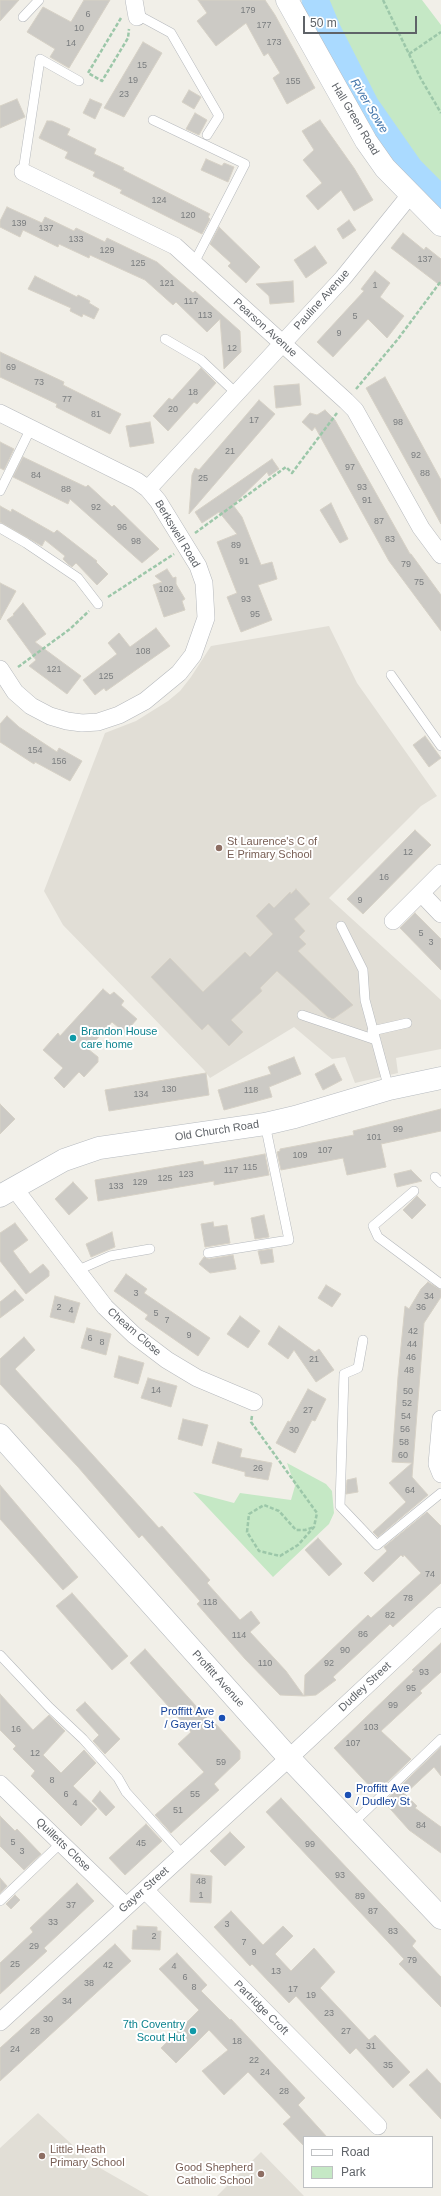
<!DOCTYPE html>
<style>
body{margin:0}
#map{position:relative;width:441px;height:2196px;overflow:hidden;background:#f1efe8;font-family:Helvetica,sans-serif}
canvas{display:block}
.legend{position:absolute;left:303px;top:2136px;width:130px;height:52px;box-sizing:border-box;background:#fff;border:1px solid #bfc1c3;margin:0;padding:5px 7px;list-style:none;font-size:12px;color:#5f6368}
.legend li{display:flex;align-items:center;gap:8px;height:20px}
.legend b{width:20px;border:1px solid #bfc1c3}
.scale{position:absolute;left:303px;top:16px;width:114px;height:18px;box-sizing:border-box;border:2px solid #5f6368;border-top:0;padding-left:5px;font-size:12px;line-height:14px;white-space:nowrap;color:#5f6368;-webkit-text-stroke:3px #fff;paint-order:stroke}
</style>
<div id="map">
<canvas width="441" height="2196"></canvas>
<ul class="legend">
<li><b style="height:5px;background:#fff"></b>Road</li>
<li><b style="height:11px;background:#c5e8c5"></b>Park</li>
</ul>
<div class="scale">50 m</div>
</div>
<script>
const c = document.querySelector('canvas').getContext('2d');
c.lineJoin = 'round';
function fill(path, color) { c.fillStyle = color; c.fill(path, 'evenodd'); }
const shape = rows => new Path2D(rows.map(r => 'M' + r).join(''));
function trace(path, color, width, dash) { c.strokeStyle = color; c.lineWidth = width; c.lineCap = dash ? 'butt' : 'round'; c.setLineDash(dash || []); c.stroke(path); }
function label(font, color, halo, rows, align = 'center') {
  c.font = font + ' Helvetica,sans-serif'; c.lineWidth = 4; c.setLineDash([]); c.textBaseline = 'middle'; c.strokeStyle = halo; c.fillStyle = color; for (const [text, x, y, turn = 0] of rows) {
    c.save(); c.translate(x, y); c.rotate((+turn || 0) * Math.PI / 180); c.textAlign = isNaN(turn) ? turn : align; if (halo) c.strokeText(text, 0, 0); c.fillText(text, 0, 0); c.restore();
  }
}
fill(shape([
 [329,626,357,683,437,796,421,806,329,898,441,1000,441,1049,396,1058,398,1073,355,1083,345,1057,332,1059,294,1027,210,1078,204,1070,63,925,44,891,105,733,136,721,168,701,180,691,191,677,211,646],
 [38,2113,93,2164,149,2196,0,2196,0,2148],
 [261,2152,304,2196,217,2196]
]), '#e1ded6');
fill(shape([
 [306,0,422,0,441,25,441,203,416,182,373,124],
 [287,1463,326,1484,332,1491,334,1513,329,1524,273,1577,193,1492,234,1503,240,1493,291,1500,295,1486]
]), '#c5e8c5');
trace(shape([
 [315,0,328,31,366,106,410,169,441,200]
]), '#aadaff', 27);
const building = shape([
 [0,0,19,0,0,21,0,0],
 [84,0,110,0,69,68,50,57,55,49,27,32,43,7,71,22,84,0],
 [198,0,265,0,275,15,315,88,287,104,273,78,280,73,268,53,264,56,246,23,216,46,197,21,207,13,198,0],
 [143,42,162,53,124,117,104,108,143,42],
 [189,90,201,97,194,109,182,102,189,90],
 [17,99,25,117,0,128,0,106,17,99],
 [90,99,102,104,95,119,83,113,90,99],
 [195,113,207,120,199,135,186,129,195,113],
 [320,120,354,168,373,200,354,211,341,190,318,210,306,196,322,183,303,160,314,150,302,131,320,120],
 [47,121,52,121,70,129,67,135,96,149,94,154,124,168,123,170,210,214,208,217,210,219,202,234,120,193,122,190,93,176,95,172,65,158,68,152,39,138,47,121],
 [206,159,222,166,224,163,234,167,228,182,201,170,206,159],
 [7,207,42,223,45,217,74,231,76,228,105,242,107,238,157,262,193,293,195,291,240,331,241,352,224,369,220,319,207,332,176,302,173,305,145,280,90,255,89,258,59,244,58,247,23,230,20,237,0,227,0,221,7,207],
 [349,220,356,230,343,239,337,229,349,220],
 [219,227,260,267,246,283,228,266,231,263,210,244,219,227],
 [403,233,424,250,426,247,441,259,441,286,391,248,403,233],
 [315,246,327,263,306,278,294,260,315,246],
 [375,271,390,283,380,297,404,316,387,338,368,319,333,357,317,342,364,291,361,289,375,271],
 [35,276,77,297,78,295,90,301,89,303,99,309,94,319,83,314,82,317,70,311,71,308,28,289,35,276],
 [293,281,294,302,270,304,269,296,256,284,293,281],
 [0,352,64,382,63,385,121,414,110,434,56,407,57,404,0,377,0,352],
 [201,368,216,383,197,404,194,402,168,431,153,416,169,398,172,400,201,368],
 [385,377,441,480,441,524,366,388,385,377],
 [299,384,301,405,276,408,274,386,299,384],
 [259,400,275,414,189,514,192,475,195,468,199,470,259,400],
 [325,410,335,420,410,554,411,554,441,595,441,631,389,561,315,427,312,431,302,422,310,413,317,415,325,410],
 [150,422,154,443,130,447,126,426,150,422],
 [0,442,14,449,4,470,0,468,0,442],
 [23,457,86,487,88,485,112,507,114,505,159,549,142,563,70,499,68,504,13,477,23,457],
 [272,459,279,469,269,476,267,472,233,505,242,517,261,565,272,562,277,579,258,585,272,620,241,632,227,597,237,593,217,542,237,534,219,512,202,523,195,512,272,459],
 [331,503,348,539,340,543,320,510,331,503],
 [0,506,11,512,12,509,54,533,57,530,97,561,96,562,108,574,97,585,76,563,72,567,68,564,63,559,65,556,45,540,42,546,0,522,0,506],
 [167,569,173,578,176,577,176,584,185,599,182,601,185,610,164,617,153,585,162,582,155,576,167,569],
 [0,583,16,591,0,620,0,583],
 [23,603,46,634,35,642,81,676,67,694,29,666,36,660,7,620,14,615,13,614,23,603],
 [156,628,170,646,106,691,104,688,95,695,83,680,117,654,108,643,119,633,130,647,156,628],
 [7,716,19,727,57,752,59,748,82,761,70,781,35,762,34,764,0,742,0,724,7,716],
 [425,736,441,758,429,767,413,745,425,736],
 [415,830,431,845,363,914,347,899,415,830],
 [296,889,310,904,294,919,305,931,299,937,306,944,298,951,353,1005,333,1019,328,1017,277,971,260,988,262,991,231,1020,243,1032,229,1046,208,1024,202,1030,151,977,170,958,203,992,245,952,250,957,273,934,256,916,269,903,274,908,290,892,291,894,296,889],
 [415,913,441,939,441,970,400,928,415,913],
 [103,989,110,995,114,992,124,1001,121,1005,137,1019,125,1033,112,1022,88,1049,98,1057,98,1062,84,1077,79,1072,64,1088,54,1078,63,1068,43,1050,58,1033,60,1036,103,989],
 [294,1057,301,1074,269,1087,272,1097,224,1110,218,1090,271,1074,268,1067,294,1057],
 [334,1064,342,1080,323,1090,315,1074,334,1064],
 [206,1073,209,1095,109,1111,105,1090,206,1073],
 [0,1104,15,1119,0,1134,0,1104],
 [441,1109,441,1131,381,1144,386,1167,347,1175,343,1158,281,1170,277,1152,280,1151,280,1149,354,1135,353,1131,441,1109],
 [265,1154,269,1175,214,1185,214,1181,98,1201,95,1180,203,1161,204,1165,265,1154],
 [411,1170,422,1181,397,1187,394,1174,411,1170],
 [73,1182,88,1198,69,1215,55,1199,73,1182],
 [417,1196,426,1205,412,1219,403,1210,417,1196],
 [264,1215,269,1237,255,1239,251,1218,264,1215],
 [213,1222,214,1227,227,1225,230,1243,205,1247,201,1224,213,1222],
 [15,1223,28,1240,13,1251,30,1274,43,1264,49,1271,49,1276,26,1294,0,1261,0,1233,15,1223],
 [112,1232,115,1247,91,1257,86,1244,112,1232],
 [272,1249,274,1262,261,1264,258,1251,272,1249],
 [233,1255,236,1269,210,1273,199,1264,204,1257,209,1259,233,1255],
 [126,1274,147,1289,144,1293,210,1338,198,1356,145,1319,148,1315,114,1291,126,1274],
 [428,1282,441,1290,441,1297,424,1323,412,1477,428,1495,378,1537,373,1532,406,1502,389,1483,412,1463,392,1462,398,1377,405,1306,409,1309,421,1289,428,1282],
 [326,1285,341,1294,332,1307,318,1298,326,1285],
 [15,1290,24,1300,0,1318,0,1302,15,1290],
 [55,1296,80,1303,74,1323,50,1317,55,1296],
 [240,1316,260,1331,248,1348,227,1334,240,1316],
 [279,1326,315,1352,319,1349,334,1370,316,1382,294,1350,288,1359,268,1344,279,1326],
 [87,1328,111,1334,106,1355,81,1348,87,1328],
 [24,1337,35,1350,15,1369,159,1528,162,1526,210,1580,207,1583,240,1620,251,1611,260,1623,250,1632,286,1671,304,1696,305,1675,368,1615,371,1618,421,1573,404,1555,403,1557,401,1555,373,1582,364,1573,387,1551,384,1547,427,1512,441,1526,441,1583,393,1627,390,1624,333,1677,336,1680,316,1695,304,1696,280,1695,245,1659,197,1604,200,1601,142,1535,139,1538,78,1467,0,1384,0,1359,24,1337],
 [119,1356,144,1363,138,1384,114,1377,119,1356],
 [148,1378,177,1386,171,1407,141,1398,148,1378],
 [308,1389,326,1399,315,1421,312,1420,295,1453,276,1443,288,1421,290,1422,308,1389],
 [183,1419,208,1425,202,1446,178,1439,183,1419],
 [218,1442,242,1449,240,1457,272,1463,268,1480,245,1476,245,1472,212,1463,218,1442],
 [356,1478,358,1492,346,1494,347,1480,356,1478],
 [0,1485,78,1577,63,1590,0,1519,0,1485],
 [318,1538,342,1564,329,1576,305,1550,318,1538],
 [72,1593,128,1656,112,1670,56,1606,72,1593],
 [441,1643,441,1672,420,1691,422,1693,381,1731,411,1759,376,1793,334,1748,414,1671,412,1670,441,1643],
 [145,1649,213,1725,215,1723,240,1751,240,1759,214,1784,219,1790,171,1833,155,1815,204,1772,178,1744,191,1732,130,1663,145,1649],
 [0,1694,33,1730,49,1715,65,1731,43,1755,61,1773,84,1750,96,1763,73,1786,97,1809,81,1826,31,1776,35,1771,13,1749,16,1746,0,1730,0,1694],
 [85,1702,120,1739,105,1754,93,1741,99,1735,76,1710,85,1702],
 [441,1747,441,1776,434,1767,405,1794,417,1806,415,1808,441,1827,441,1853,409,1830,384,1802,441,1747],
 [100,1791,115,1807,106,1816,92,1801,100,1791],
 [281,1798,416,1941,412,1946,441,1977,441,2007,399,1964,404,1959,266,1812,281,1798],
 [0,1816,15,1831,17,1829,41,1854,24,1870,0,1846,0,1816],
 [146,1824,162,1841,125,1875,109,1858,146,1824],
 [230,1832,245,1847,225,1866,210,1851,230,1832],
 [191,1874,212,1876,211,1903,190,1902,191,1874],
 [0,1878,7,1886,0,1893,0,1878],
 [77,1883,94,1901,44,1948,47,1951,0,1994,0,1963,33,1932,30,1928,77,1883],
 [15,1895,20,1900,11,1909,6,1904,15,1895],
 [231,1911,263,1945,283,1926,293,1936,275,1954,291,1971,314,1948,335,1972,320,1988,369,2040,375,2035,410,2072,393,2088,356,2048,350,2054,296,1996,289,2003,252,1964,250,1966,214,1927,231,1911],
 [137,1926,157,1927,157,1931,161,1931,160,1950,132,1949,133,1930,137,1930,137,1926],
 [115,1944,131,1961,0,2081,0,2048,115,1944],
 [177,1953,207,1985,201,1991,230,2020,231,2019,305,2098,298,2105,327,2137,304,2137,304,2146,283,2124,291,2117,248,2072,224,2095,202,2071,228,2050,209,2030,176,2063,161,2048,199,2010,159,1969,177,1953],
 [427,2069,441,2084,441,2119,409,2085,427,2069]
]);
fill(building, '#cccac5');
trace(building, '#d6d1c6', 1);
const lane = shape([
 [136,14,171,33,219,116,207,135],
 [23,17,39,0],
 [153,120,245,164,194,263],
 [23,172,40,59,79,81],
 [165,339,201,360,237,394],
 [0,491,31,428],
 [0,528,26,543,78,578,98,604],
 [391,675,441,746],
 [341,926,363,970,365,1000,389,1089],
 [302,1015,376,1040],
 [372,1031,407,1023],
 [435,1177,441,1183],
 [414,1191,373,1226,378,1237,441,1284],
 [208,1253,289,1240,265,1124],
 [76,1271,110,1256,150,1249],
 [363,1340,358,1368,344,1374,340,1506,377,1545,441,1493],
 [0,1655,49,1707,83,1739,118,1778,126,1792,183,1855],
 [352,1824,441,1739],
 [0,1901,61,1843]
]);
const street = shape([
 [134,0,137,17],
 [23,172,175,246,346,401,355,410,421,528,441,555],
 [0,413,137,481,148,489,158,501,198,566,204,583,206,618,193,655,179,673,145,701,119,715,98,722,82,723,67,721,50,716,31,706,15,692,0,669],
 [148,489,343,278,410,195],
 [421,893,441,914],
 [393,921,441,873],
 [14,1188,105,1307,134,1335,167,1360,197,1378,254,1402],
 [441,1419,437,1464,441,1474],
 [0,1784,126,1906],
 [145,1890,378,2126],
 [0,2022,289,1758,441,1616]
]);
const secondary = shape([
 [287,0,366,141,385,168,441,225],
 [0,1196,64,1160,99,1148,265,1124,295,1117,389,1089,441,1078],
 [0,1435,289,1758,441,1918]
]);
trace(lane, '#b5b8bc', 10);
trace(street, '#b5b8bc', 18);
trace(secondary, '#b6babf', 23);
trace(shape([
 [383,0,421,79,441,113],
 [121,18,88,73,102,81,128,38,129,29],
 [409,54,441,32],
 [356,389,398,339,441,281],
 [195,533,286,467,292,473,337,413],
 [108,597,174,554],
 [18,667,70,629,89,611],
 [252,1416,251,1422,317,1513,314,1527,298,1545,280,1556,259,1551,247,1532,249,1514,264,1505,279,1511,296,1530,305,1530,314,1527]
]), '#9cc7a9', 2.5, [4, 2]);
trace(lane, '#fff', 9);
trace(street, '#fff', 17);
trace(secondary, '#fff', 22);
for (const [x, y, r, color] of [
 [219,848,4,"#8d6e63"],
 [73,1038,4,"#0f9aa8"],
 [222,1718,4,"#1a4fb4"],
 [348,1795,4,"#1a4fb4"],
 [193,2031,4,"#0f9aa8"],
 [42,2156,4,"#8d6e63"],
 [261,2174,4,"#8d6e63"]
]) { const dot = new Path2D(); dot.arc(x, y, r, 0, 2 * Math.PI); c.fillStyle = color; c.fill(dot); trace(dot, '#fff', 1.5); }
label('9px', '#7a7d7f', null, [
 ["179",248,11],
 ["6",88,15],
 ["177",264,26],
 ["10",79,29],
 ["173",274,43],
 ["14",71,44],
 ["15",142,66],
 ["19",133,81],
 ["155",293,82],
 ["23",124,95],
 ["124",159,201],
 ["120",188,216],
 ["139",19,224],
 ["137",46,229],
 ["133",76,240],
 ["129",107,251],
 ["137",425,260],
 ["125",138,264],
 ["121",167,284],
 ["1",375,286],
 ["117",191,302],
 ["113",205,316],
 ["5",355,317],
 ["9",339,334],
 ["12",232,349],
 ["69",11,368],
 ["73",39,383],
 ["18",193,393],
 ["77",67,400],
 ["20",173,410],
 ["81",96,415],
 ["17",254,421],
 ["98",398,423],
 ["21",230,452],
 ["92",416,456],
 ["97",350,468],
 ["88",425,474],
 ["84",36,476],
 ["25",203,479],
 ["93",362,488],
 ["88",66,490],
 ["91",367,501],
 ["92",96,508],
 ["87",379,522],
 ["96",122,528],
 ["83",390,540],
 ["98",136,542],
 ["89",236,546],
 ["91",244,562],
 ["79",406,565],
 ["75",419,583],
 ["102",166,590],
 ["93",246,600],
 ["95",255,615],
 ["108",143,652],
 ["121",54,670],
 ["125",106,677],
 ["154",35,751],
 ["156",59,762],
 ["12",408,853],
 ["16",384,878],
 ["9",360,901],
 ["5",421,934],
 ["3",431,943],
 ["130",169,1090],
 ["118",251,1091],
 ["134",141,1095],
 ["99",398,1130],
 ["101",374,1138],
 ["107",325,1151],
 ["109",300,1156],
 ["115",250,1168],
 ["117",231,1171],
 ["123",186,1175],
 ["125",165,1179],
 ["129",140,1183],
 ["133",116,1187],
 ["3",136,1294],
 ["34",429,1297],
 ["2",59,1308],
 ["36",421,1308],
 ["4",71,1311],
 ["5",156,1314],
 ["7",167,1321],
 ["42",413,1332],
 ["9",189,1336],
 ["6",90,1339],
 ["8",102,1343],
 ["44",412,1345],
 ["46",411,1358],
 ["21",314,1360],
 ["48",409,1371],
 ["14",156,1391],
 ["50",408,1392],
 ["52",407,1404],
 ["27",308,1411],
 ["54",406,1417],
 ["56",405,1430],
 ["30",294,1431],
 ["58",404,1443],
 ["60",403,1456],
 ["26",258,1469],
 ["64",410,1491],
 ["74",430,1575],
 ["78",408,1599],
 ["118",210,1603],
 ["82",390,1616],
 ["86",363,1635],
 ["114",239,1636],
 ["90",345,1651],
 ["110",265,1664],
 ["92",329,1664],
 ["93",424,1673],
 ["95",411,1689],
 ["99",393,1706],
 ["103",371,1728],
 ["16",16,1730],
 ["107",353,1744],
 ["12",35,1754],
 ["59",221,1763],
 ["8",52,1781],
 ["6",66,1795],
 ["55",195,1795],
 ["4",75,1804],
 ["51",178,1811],
 ["84",421,1826],
 ["5",13,1843],
 ["45",141,1844],
 ["99",310,1845],
 ["3",22,1852],
 ["93",340,1876],
 ["48",201,1882],
 ["1",201,1896],
 ["89",360,1897],
 ["37",71,1906],
 ["87",373,1912],
 ["33",53,1923],
 ["3",227,1925],
 ["83",393,1932],
 ["2",154,1937],
 ["7",244,1943],
 ["29",34,1947],
 ["9",254,1953],
 ["79",412,1961],
 ["25",15,1965],
 ["42",108,1966],
 ["4",174,1967],
 ["13",276,1972],
 ["6",185,1978],
 ["38",89,1984],
 ["8",194,1988],
 ["17",293,1990],
 ["19",311,1996],
 ["34",67,2002],
 ["23",329,2014],
 ["30",48,2020],
 ["28",35,2032],
 ["27",346,2032],
 ["18",237,2042],
 ["31",371,2047],
 ["24",15,2050],
 ["22",254,2061],
 ["35",388,2066],
 ["24",265,2073],
 ["28",284,2092]
]);
label('11px', '#5f6368', '#fff', [
 ["Hall Green Road",355,119,59],
 ["Pauline Avenue",322,300,-48],
 ["Pearson Avenue",265,328,42],
 ["Berkswell Road",177,534,59],
 ["Old Church Road",217,1131,-9],
 ["Cheam Close",134,1332,41],
 ["Proffitt Avenue",218,1679,48],
 ["Dudley Street",365,1687,-43],
 ["Quilletts Close",63,1845,44],
 ["Gayer Street",144,1890,-42],
 ["Partridge Croft",261,2008,45]
]);
label('11px', '#785e54', '#fff', [
 ["St Laurence's C of",227,842],
 ["E Primary School",227,855],
 ["Little Heath",50,2150],
 ["Primary School",50,2163],
 ["Good Shepherd",253,2168,"right"],
 ["Catholic School",253,2181,"right"]
], 'left');
label('11px', '#0d838f', '#fff', [
 ["Brandon House",81,1032],
 ["care home",81,1045],
 ["7th Coventry",185,2025,"right"],
 ["Scout Hut",185,2038,"right"]
], 'left');
label('11px', '#164399', '#fff', [
 ["Proffitt Ave",214,1712],
 ["/ Gayer St",214,1725],
 ["Proffitt Ave",356,1789,"left"],
 ["/ Dudley St",356,1802,"left"]
], 'right');
label('italic 12px', '#4174aa', '#fff', [
 ["River Sowe",369,106,59]
]);
</script>
